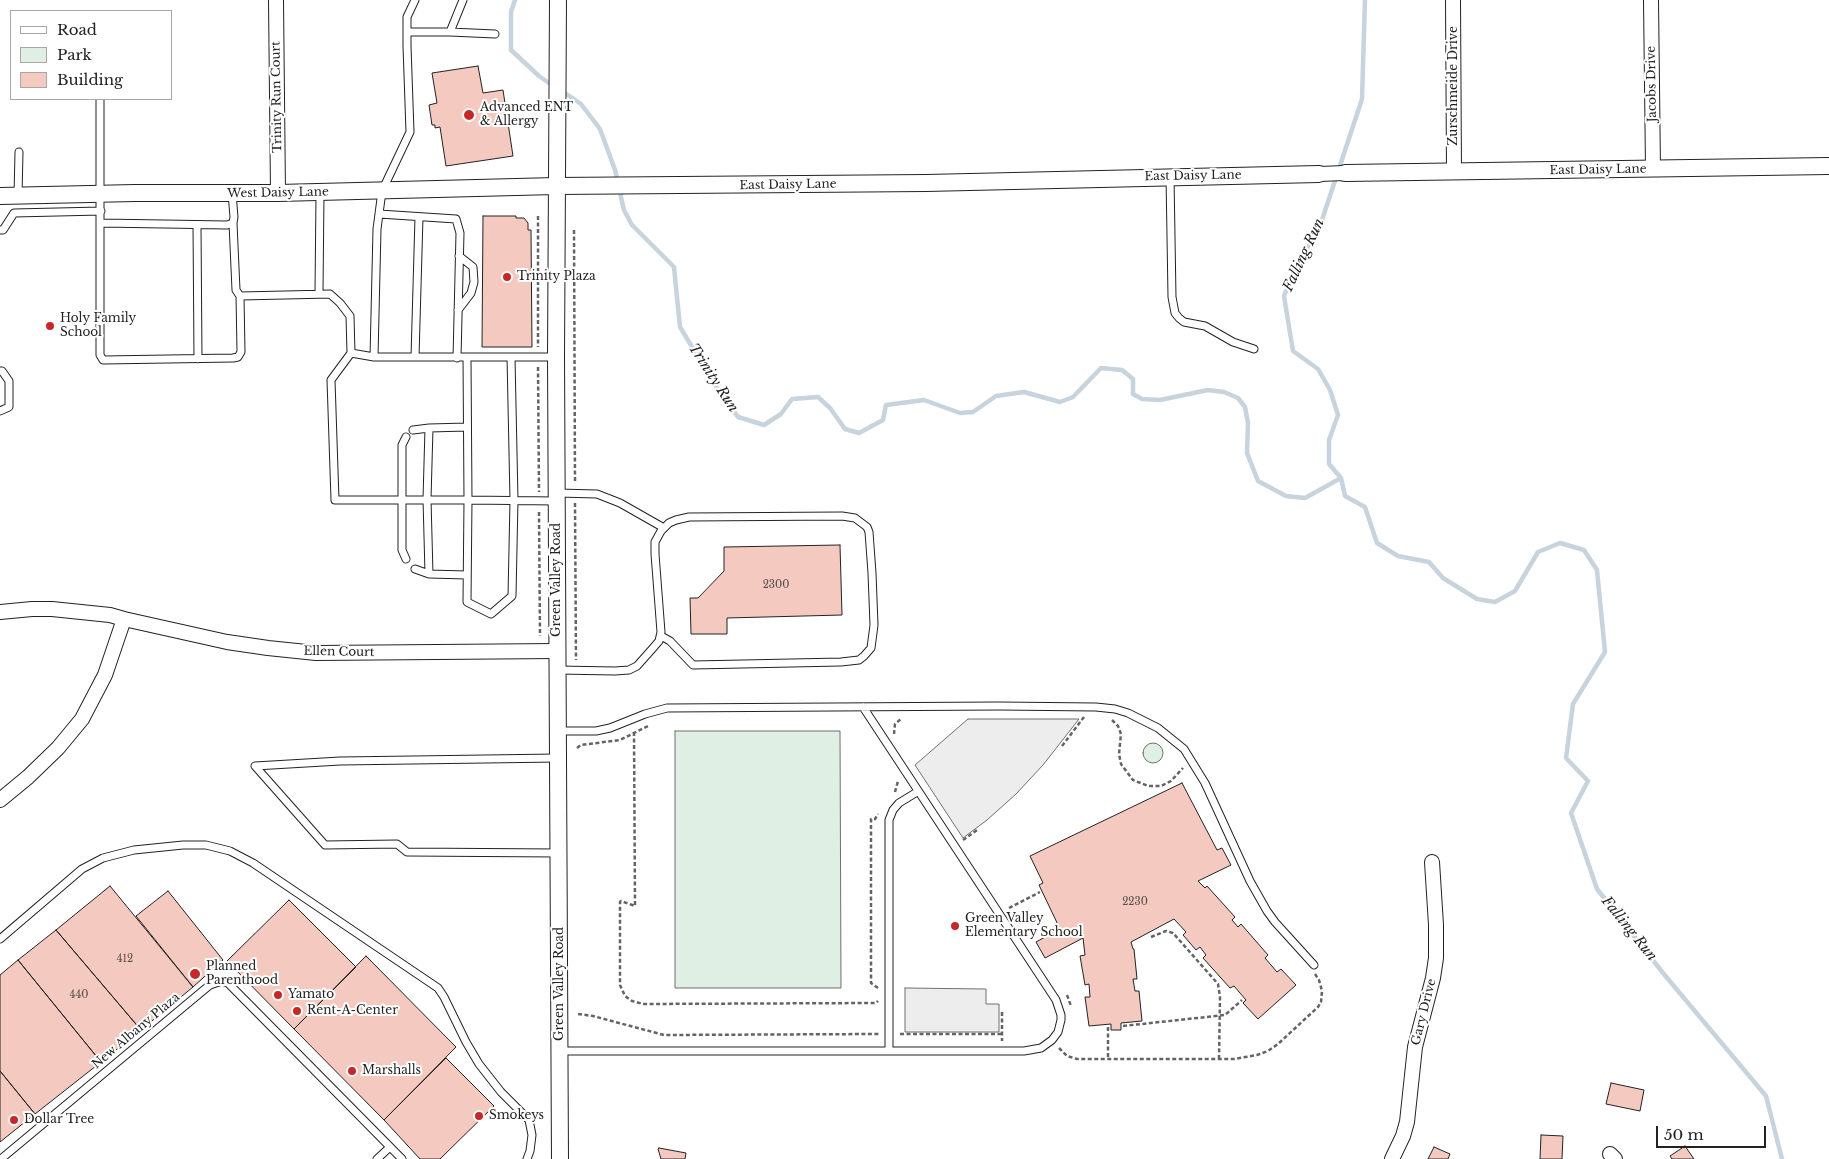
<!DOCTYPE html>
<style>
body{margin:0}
#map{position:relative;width:1829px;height:1159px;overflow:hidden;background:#fff;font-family:"Libre Baskerville",serif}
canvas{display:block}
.legend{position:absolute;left:10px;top:10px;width:162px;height:90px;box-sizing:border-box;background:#fff;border:1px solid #a7a7a7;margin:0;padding:6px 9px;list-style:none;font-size:15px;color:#222}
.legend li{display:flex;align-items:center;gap:10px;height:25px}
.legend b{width:25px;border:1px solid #a7a7a7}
.scale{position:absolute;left:1656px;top:1126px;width:110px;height:22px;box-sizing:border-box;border:2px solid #222;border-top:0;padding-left:6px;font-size:15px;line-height:18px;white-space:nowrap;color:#222;-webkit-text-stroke:4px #fff;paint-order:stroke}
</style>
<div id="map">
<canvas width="1829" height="1159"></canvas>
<ul class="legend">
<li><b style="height:6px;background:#fff"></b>Road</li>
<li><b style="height:14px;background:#e0efe3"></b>Park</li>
<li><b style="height:14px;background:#f3c9c0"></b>Building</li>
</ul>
<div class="scale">50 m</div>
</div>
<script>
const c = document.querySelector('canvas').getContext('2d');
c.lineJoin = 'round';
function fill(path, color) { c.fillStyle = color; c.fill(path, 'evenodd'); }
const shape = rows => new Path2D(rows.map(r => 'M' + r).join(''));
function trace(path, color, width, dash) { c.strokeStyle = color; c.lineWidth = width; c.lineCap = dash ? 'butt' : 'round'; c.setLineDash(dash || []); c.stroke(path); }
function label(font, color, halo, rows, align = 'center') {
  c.font = font + ' "Libre Baskerville",serif'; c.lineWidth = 4; c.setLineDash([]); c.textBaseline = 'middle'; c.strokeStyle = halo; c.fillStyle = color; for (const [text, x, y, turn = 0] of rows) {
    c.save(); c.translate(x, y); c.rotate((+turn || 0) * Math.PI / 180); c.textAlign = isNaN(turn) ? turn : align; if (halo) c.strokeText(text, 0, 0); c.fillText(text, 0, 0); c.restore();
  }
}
const green = shape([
 [675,731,840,731,841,988,675,988,675,731],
 '1143 753a10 10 0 1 1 20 0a10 10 0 1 1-20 0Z'
]);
fill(green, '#e0efe3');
trace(green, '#6f6f6f', 1);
const parking = shape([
 [968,719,1079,719,1043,765,1016,794,987,820,963,838,915,765,968,719],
 [905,988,986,989,986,1004,999,1004,999,1032,905,1032,905,988]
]);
fill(parking, '#ededed');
trace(parking, '#6f6f6f', 1);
trace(shape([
 [515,0,511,12,511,50,539,76,553,86],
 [1365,0,1362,99,1319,229,1298,262,1284,296,1293,351,1318,369,1330,390,1338,415,1329,440,1329,464,1341,478,1345,496,1365,507,1377,543,1398,556,1429,562,1443,578,1477,599,1495,602,1515,591,1538,552,1560,543,1584,550,1597,570,1605,652,1573,704,1566,758,1588,781,1571,813,1597,889,1663,973,1766,1096,1782,1159],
 [562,91,581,104,600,129,615,170,618,182],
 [619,189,624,210,632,225,674,267,680,327,717,388,738,417,764,425,781,414,792,399,818,397,830,408,845,429,859,433,883,420,886,405,924,400,960,413,973,412,996,396,1024,392,1060,402,1073,397,1101,368,1122,370,1133,379,1133,394,1142,399,1160,400,1208,390,1224,392,1238,398,1245,407,1248,423,1247,453,1258,481,1286,496,1305,498,1341,478]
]), '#c7d3dd', 4.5);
const building = shape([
 [478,66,483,93,503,90,513,156,446,166,440,127,435,128,435,125,432,125,429,105,437,103,432,73,478,66],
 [483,216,516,216,516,218,524,218,528,223,528,230,531,230,532,347,482,347,483,216],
 [840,545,842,615,727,618,727,634,691,634,690,598,698,598,724,571,724,547,840,545],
 [1182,783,1217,850,1222,848,1231,865,1198,881,1205,888,1207,886,1235,917,1232,920,1238,927,1241,924,1268,955,1265,958,1277,972,1281,969,1296,985,1258,1019,1243,1003,1246,1000,1234,986,1230,988,1203,958,1206,955,1200,947,1196,950,1183,935,1186,932,1174,919,1131,942,1133,949,1134,949,1137,979,1133,979,1135,991,1139,991,1142,1021,1121,1023,1121,1030,1111,1030,1111,1024,1089,1026,1085,997,1090,997,1089,984,1085,985,1080,956,1085,955,1083,938,1045,958,1036,942,1060,929,1039,885,1043,883,1030,856,1182,783],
 [110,886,193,987,141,1030,56,930,110,886],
 [168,891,223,960,193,987,136,916,168,891],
 [289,900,356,967,294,1029,227,961,289,900],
 [56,930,141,1030,101,1062,18,960,56,930],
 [366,956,456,1047,384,1120,294,1029,366,956],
 [18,960,101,1062,35,1114,0,1071,0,975,18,960],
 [446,1058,494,1106,440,1159,420,1159,384,1120,446,1058],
 [0,1071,35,1114,0,1142,0,1071],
 [1611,1083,1644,1090,1640,1111,1606,1104,1611,1083],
 [1541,1135,1563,1136,1562,1159,1540,1159,1541,1135],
 [1685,1146,1694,1159,1672,1159,1670,1156,1685,1146],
 [1434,1147,1450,1154,1448,1159,1428,1159,1434,1147],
 [659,1148,686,1153,685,1159,661,1159,658,1149,659,1148]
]);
fill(building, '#f3c9c0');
trace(building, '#222', 1);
const service = shape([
 [415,0,407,17,407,46,410,132,382,191,377,229,374,357,555,357],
 [407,32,450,32,463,0],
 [450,32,495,34],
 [100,99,100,355,103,360,233,358,238,357,241,352,240,296],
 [1170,176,1172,297,1175,313,1179,318,1184,322,1205,326,1233,342,1254,349],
 [18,196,19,152],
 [379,214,456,219,460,233,457,358],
 [101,223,227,225,233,223,234,217,232,193],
 [233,223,236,290,240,296,330,294,340,303,350,316,351,353],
 [197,225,198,359],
 [0,230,3,230,14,213,101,211],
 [319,293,320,193],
 [458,310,471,293,474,282,473,267,459,256],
 [374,357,351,353,331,380,335,500,468,500,467,602,491,614,512,596,514,500,511,357],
 [415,357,419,217],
 [467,358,468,500,556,501],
 [0,371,2,371,9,381,9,407,0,411],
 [413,430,429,428],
 [406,437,402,445,402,550,406,559],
 [557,493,597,494,620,503,664,528],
 [415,569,429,574,467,575],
 [429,574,427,499,429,428,467,427],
 [558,670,615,671,629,670,637,666,653,648,659,641,661,632,655,554,655,542,661,531,669,523,676,520,689,517,842,516,855,518,867,527,869,532,872,573,874,625,871,648,864,656,859,660,841,662,693,665,670,641,661,636],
 [559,731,596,731,610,728,645,714,667,708,999,706,1096,707,1115,709,1128,713,1158,728,1184,749,1205,783,1250,881,1267,911,1275,922,1314,965],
 [558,758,340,761,255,766,325,845,397,844,407,852,559,853],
 [0,939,82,869,103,858,134,850,183,845,206,845,230,851,253,863,438,988,444,997,466,1042,479,1064,501,1092,529,1120,532,1135,530,1151,527,1159],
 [560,1051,1024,1051,1041,1048,1052,1040,1058,1032,1061,1020,1061,1015,1056,1000,863,707],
 [889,1051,889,820,893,810,899,803,917,792],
 [1,1159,205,989,210,985,222,981,228,983,402,1159],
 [377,1159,390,1147]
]);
const minor = shape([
 [276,0,278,193],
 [1453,0,1454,171],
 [1651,0,1653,169],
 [1319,174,1345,173],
 [0,612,32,609,52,609,110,615,124,619,105,675,82,719,58,748,28,777,0,800],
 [124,619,227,642,268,648,316,653,557,651],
 [1610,1154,1615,1159],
 [1392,1159,1403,1136,1407,1122,1415,1047,1433,978,1436,958,1436,925,1432,862]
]);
const tertiary = shape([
 [558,0,556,357,560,1159],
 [1345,173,1829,166],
 [0,196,135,193,278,193,556,186,926,183,1319,174]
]);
trace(service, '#222', 9);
trace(minor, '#222', 16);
trace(tertiary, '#222', 18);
trace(shape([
 [538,216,538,347],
 [574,230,575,482],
 [538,367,539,492],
 [575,503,576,660],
 [539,512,540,636],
 [1112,720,1118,726,1121,734,1119,754,1121,764,1133,780,1148,786,1161,786,1171,781,1183,768],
 [634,732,635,906,621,901,620,902,620,985,625,996,632,1001,643,1004,876,1003,878,1001],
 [894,734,895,724,902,718],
 [1062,746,1084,717],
 [577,748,581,745,620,740,648,726],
 [895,792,898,781],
 [963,840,977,830],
 [1009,908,1040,892],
 [1151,937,1166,931,1173,933,1218,984,1220,997,1219,1059],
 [878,988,871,983,871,819,875,819,878,814],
 [1067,995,1071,1006],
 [1002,1012,1002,1041],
 [578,1014,593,1016,664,1035,879,1034],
 [1123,1026,1225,1015,1242,1000],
 [1108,1027,1108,1059],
 [900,1034,1002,1034],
 [1059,1048,1067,1056,1077,1059,1234,1059,1257,1055,1268,1051,1278,1044,1318,1007,1321,1002,1322,991,1319,980,1315,974]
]), '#646464', 2.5, [4, 2.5]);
trace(service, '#fff', 7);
trace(minor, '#fff', 14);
trace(tertiary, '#fff', 16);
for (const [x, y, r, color] of [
 [469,115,6,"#c62828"],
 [507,277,5,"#c62828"],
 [50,326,5,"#c62828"],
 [955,926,5,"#c62828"],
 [195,974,6,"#c62828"],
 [278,995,5,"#c62828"],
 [297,1011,5,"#c62828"],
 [352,1071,5,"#c62828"],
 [479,1116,5,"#c62828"],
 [14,1120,5,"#c62828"]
]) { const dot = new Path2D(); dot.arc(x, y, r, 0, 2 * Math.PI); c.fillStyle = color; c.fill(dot); trace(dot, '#fff', 2); }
label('10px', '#564c4a', null, [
 ["2300",776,585],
 ["2230",1135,902],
 ["412",125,959],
 ["440",79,995]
]);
label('12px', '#222', '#fff', [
 ["Jacobs Drive",1652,84,-91],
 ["Zurschmeide Drive",1454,86,-90],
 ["Trinity Run Court",277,97,-91],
 ["East Daisy Lane",1598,170,-1],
 ["East Daisy Lane",1193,176,-1],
 ["East Daisy Lane",788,185,-1],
 ["West Daisy Lane",278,193,-1],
 ["Green Valley Road",557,580,-90],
 ["Ellen Court",339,652,1],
 ["Green Valley Road",560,984,-90],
 ["Gary Drive",1424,1012,-76],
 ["New Albany Plaza",136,1031,-40]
]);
label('12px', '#222', '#fff', [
 ["Advanced ENT",480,108],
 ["& Allergy",480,122],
 ["Trinity Plaza",517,277],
 ["Holy Family",60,319],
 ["School",60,333],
 ["Green Valley",965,919],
 ["Elementary School",965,933],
 ["Planned",206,967],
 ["Parenthood",206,981],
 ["Yamato",288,995],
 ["Rent-A-Center",307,1011],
 ["Marshalls",362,1071],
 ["Smokeys",489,1116],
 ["Dollar Tree",24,1120]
], 'left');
label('italic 14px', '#222', '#fff', [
 ["Falling Run",1304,255,-65],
 ["Trinity Run",713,378,57],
 ["Falling Run",1629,929,51]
]);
</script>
